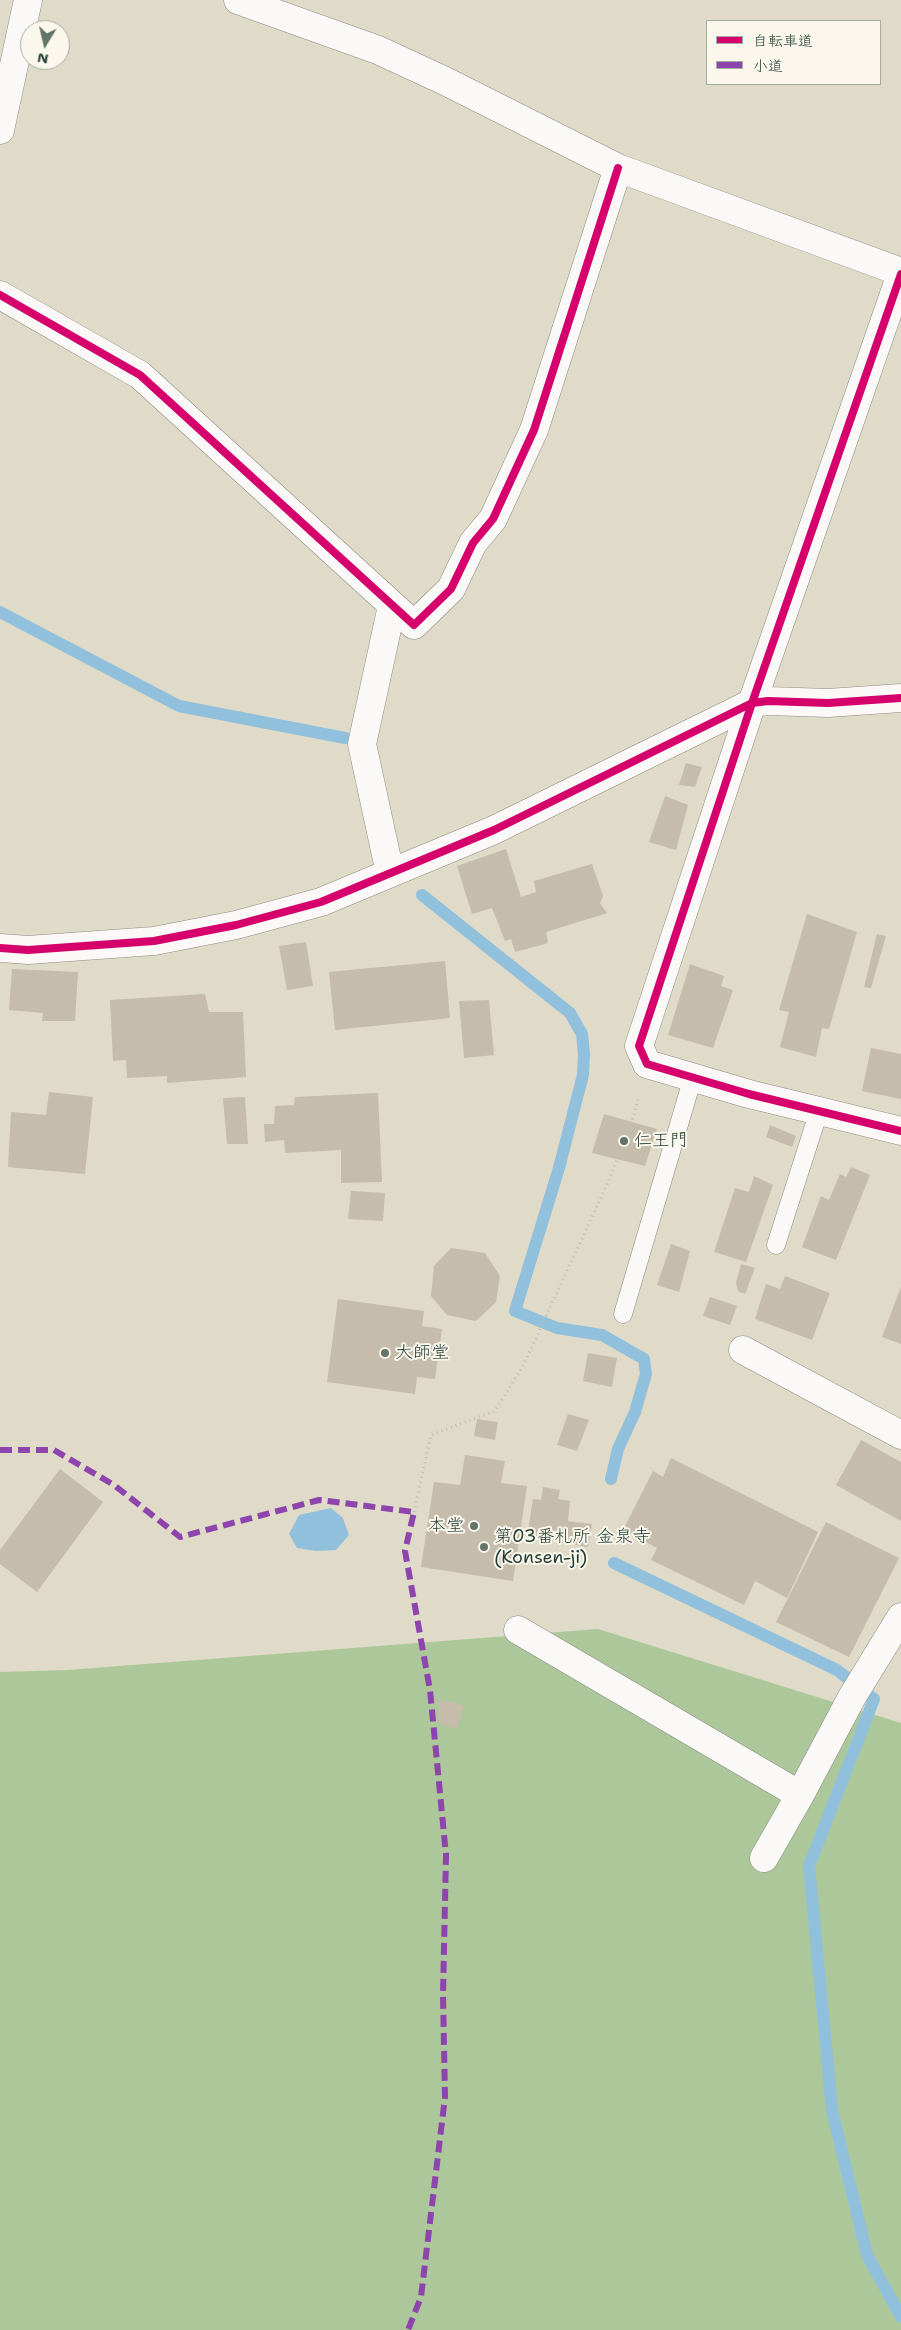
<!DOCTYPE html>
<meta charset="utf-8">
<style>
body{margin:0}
#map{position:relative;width:901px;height:2330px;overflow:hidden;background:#e0dac8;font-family:"Shantell Sans","Klee One",sans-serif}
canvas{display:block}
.legend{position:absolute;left:706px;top:20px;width:175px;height:65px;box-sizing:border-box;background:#fbf7ec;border:1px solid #a3ada2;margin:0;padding:6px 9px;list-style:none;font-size:15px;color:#1f3d34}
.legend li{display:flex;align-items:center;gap:10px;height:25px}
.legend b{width:25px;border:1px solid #a3ada2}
.north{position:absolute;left:20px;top:20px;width:50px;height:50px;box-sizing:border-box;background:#fbf7ec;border:1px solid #a3ada2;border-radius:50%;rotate:189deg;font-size:14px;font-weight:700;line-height:20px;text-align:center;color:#1f3d34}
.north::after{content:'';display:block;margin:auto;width:18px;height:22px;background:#637468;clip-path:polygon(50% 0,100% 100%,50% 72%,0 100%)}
</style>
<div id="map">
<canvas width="901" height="2330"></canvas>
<ul class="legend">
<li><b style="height:6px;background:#d6006c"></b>自転車道</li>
<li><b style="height:6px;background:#8e44ad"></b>小道</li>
</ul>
<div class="north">N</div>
</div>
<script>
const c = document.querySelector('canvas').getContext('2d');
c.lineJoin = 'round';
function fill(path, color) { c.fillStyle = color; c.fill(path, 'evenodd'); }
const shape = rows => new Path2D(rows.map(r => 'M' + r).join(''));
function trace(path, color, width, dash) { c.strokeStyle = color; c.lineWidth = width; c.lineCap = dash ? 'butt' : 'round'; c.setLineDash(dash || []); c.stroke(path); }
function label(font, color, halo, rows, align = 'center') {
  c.font = font + ' "Shantell Sans","Klee One",sans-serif'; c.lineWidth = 4; c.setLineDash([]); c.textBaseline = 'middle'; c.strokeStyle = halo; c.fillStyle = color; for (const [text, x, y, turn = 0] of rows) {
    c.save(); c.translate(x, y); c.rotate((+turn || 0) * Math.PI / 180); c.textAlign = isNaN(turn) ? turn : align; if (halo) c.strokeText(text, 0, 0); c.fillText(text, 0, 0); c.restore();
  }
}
fill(shape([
 [598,1629,901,1723,901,2330,0,2330,0,1672,68,1670]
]), '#acc89b');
fill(shape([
 [331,1508,343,1518,349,1535,336,1550,316,1551,297,1548,289,1534,299,1515]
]), '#90c0dc');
trace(shape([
 [0,612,179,706,345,738],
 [422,895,570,1013,582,1034,584,1054,583,1075,559,1168,515,1311,557,1328,602,1335,644,1359,646,1374,635,1412,618,1449,611,1479],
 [614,1563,837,1670,874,1699,809,1866,832,2110,867,2255,901,2317]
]), '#90c0dc', 12);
fill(shape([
 [686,763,702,767,695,787,679,785],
 [665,796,688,805,676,850,649,842],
 [506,849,521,897,536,892,534,881,592,864,603,896,600,903,607,913,546,932,548,943,515,952,511,939,505,941,492,908,472,914,457,866],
 [807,914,857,932,829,1029,822,1028,816,1057,780,1047,789,1012,779,1010],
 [877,934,886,936,871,988,864,987],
 [306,942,313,986,287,990,279,946],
 [445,961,450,1018,335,1030,329,972],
 [690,964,724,976,721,986,733,990,713,1048,668,1035],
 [12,969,78,972,75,1021,42,1021,43,1013,9,1010],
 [205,994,209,1012,243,1012,246,1077,167,1083,167,1076,127,1078,126,1060,113,1061,110,1000],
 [489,1000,494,1055,464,1058,459,1001],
 [871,1048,901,1054,901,1099,862,1091],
 [49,1092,93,1097,85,1174,8,1167,11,1112,46,1115],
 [378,1093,382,1182,341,1183,341,1150,285,1153,284,1140,265,1142,264,1124,274,1124,275,1106,294,1105,295,1097],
 [245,1097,248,1144,227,1144,223,1098],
 [604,1114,657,1129,645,1166,592,1153],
 [770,1125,796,1136,792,1147,766,1137],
 [851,1167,870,1175,836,1260,802,1247,821,1196,829,1200,840,1174,846,1177],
 [754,1176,773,1185,746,1262,714,1252,735,1188,749,1192],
 [351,1191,385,1193,383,1221,348,1219],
 [671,1244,690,1251,679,1292,657,1285],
 [451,1248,485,1253,500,1276,496,1302,476,1321,447,1315,431,1296,434,1266],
 [741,1264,755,1268,745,1294,738,1291,736,1283],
 [785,1276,830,1293,812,1340,755,1319,766,1284,780,1289],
 [901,1287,901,1344,882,1337],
 [710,1297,737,1306,730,1325,703,1316],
 [338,1299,424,1311,422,1326,442,1329,435,1379,417,1377,415,1394,327,1382],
 [588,1353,617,1358,612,1387,583,1381],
 [568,1414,589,1420,577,1451,557,1445],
 [477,1419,498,1422,495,1440,474,1436],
 [861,1440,901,1462,901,1521,836,1485],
 [465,1455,505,1461,501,1483,527,1486,513,1581,421,1567,434,1482,460,1485],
 [671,1458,818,1532,787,1598,755,1581,744,1605,651,1560,657,1548,623,1530,653,1471,663,1477],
 [60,1469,103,1502,37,1592,0,1564,0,1550],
 [543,1487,560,1490,558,1499,570,1501,568,1521,592,1524,588,1547,527,1537,533,1499,541,1500],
 [826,1522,899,1558,849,1657,776,1622],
 [439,1699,464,1706,457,1729,438,1723]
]), '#c5bcab');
const service = shape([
 [776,1245,819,1111],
 [623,1314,693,1077]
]);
const minor = shape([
 [238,0,378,50,445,81,618,168,901,272],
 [0,130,28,0],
 [901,274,752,703,639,1046,647,1064,749,1094,901,1131],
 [0,295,140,375,414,625,451,589,473,543,493,519,534,430,618,168],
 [390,873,362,744,392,606],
 [0,948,28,950,154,941,236,925,321,902,494,830,752,703,768,701,828,703,901,698],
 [743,1350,901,1435],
 [518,1630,800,1795],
 [764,1858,800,1795,852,1697,901,1617]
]);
trace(service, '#8b8c82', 19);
trace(minor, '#8b8c82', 29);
trace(shape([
 [414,1512,431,1435,495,1411,523,1366,609,1180,634,1115,639,1096]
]), '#bbbdb9', 3, [1, 4]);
trace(service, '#faf9f7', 18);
trace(minor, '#faf9f7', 28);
trace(shape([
 [0,1450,54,1450,114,1485,180,1537,319,1500,414,1512,405,1551,430,1690,446,1855,443,1995,445,2097,421,2297,408,2330]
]), '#8e44ad', 6, [12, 6]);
trace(shape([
 [901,274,752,703,639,1046,647,1064,749,1094,901,1131],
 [0,295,140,375,414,625,451,589,473,543,493,519,534,430,618,168],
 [0,948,28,950,154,941,236,925,321,902,494,830,752,703,768,701,828,703,901,698]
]), '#d6006c', 8);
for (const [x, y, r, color] of [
 [624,1141,5,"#637468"],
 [385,1353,5,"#637468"],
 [474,1526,5,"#637468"],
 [484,1547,5,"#637468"]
]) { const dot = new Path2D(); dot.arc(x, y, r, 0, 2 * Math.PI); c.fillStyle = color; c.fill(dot); trace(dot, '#fbf7ec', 2); }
label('18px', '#1f3d34', '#fbf7ec', [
 ["仁王門",634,1141],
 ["大師堂",395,1353],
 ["本堂",464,1526,"right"],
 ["第03番札所 金泉寺",494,1537],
 ["(Konsen-ji)",494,1558]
], 'left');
</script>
